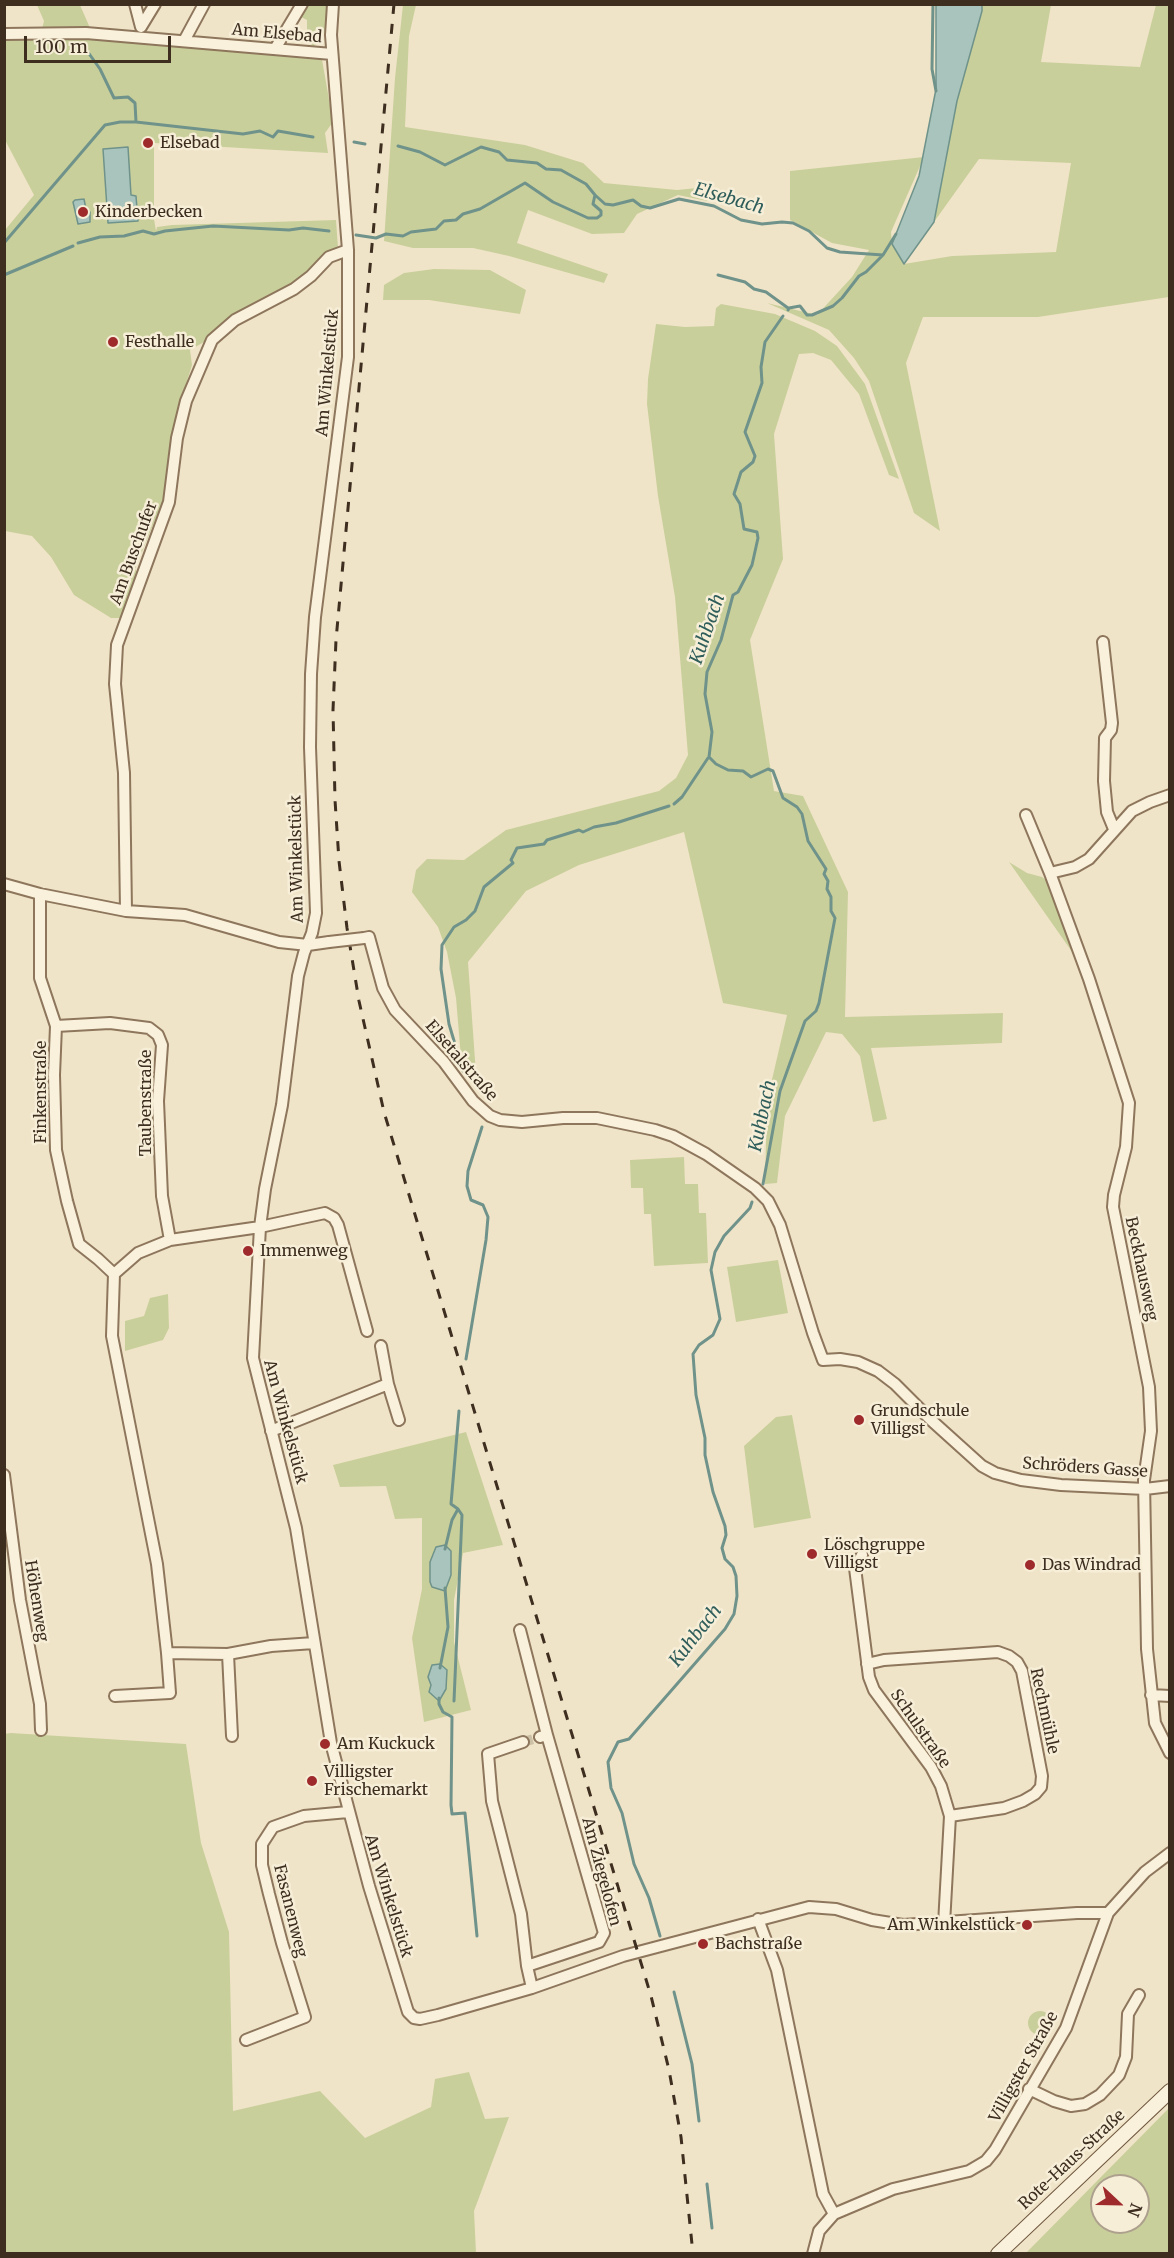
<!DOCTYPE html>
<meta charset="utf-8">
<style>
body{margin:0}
#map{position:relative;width:1174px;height:2258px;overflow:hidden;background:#f0e4c8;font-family:Merriweather,serif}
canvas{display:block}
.frame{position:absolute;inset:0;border:6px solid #3d2e20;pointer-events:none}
.north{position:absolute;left:1090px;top:2174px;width:60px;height:60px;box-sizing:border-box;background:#f7eed8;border:2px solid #ada18e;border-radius:50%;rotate:112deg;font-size:16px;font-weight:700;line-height:24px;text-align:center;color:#3d2e20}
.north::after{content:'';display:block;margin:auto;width:21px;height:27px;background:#9e2a2b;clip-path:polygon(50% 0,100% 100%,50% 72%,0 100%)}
.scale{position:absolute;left:24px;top:36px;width:147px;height:27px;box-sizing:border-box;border:3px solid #3d2e20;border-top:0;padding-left:8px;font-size:18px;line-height:21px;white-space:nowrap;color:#3d2e20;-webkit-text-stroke:4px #f7eed8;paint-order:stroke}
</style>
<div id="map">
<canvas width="1174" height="2258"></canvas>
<div class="frame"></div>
<div class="north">N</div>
<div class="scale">100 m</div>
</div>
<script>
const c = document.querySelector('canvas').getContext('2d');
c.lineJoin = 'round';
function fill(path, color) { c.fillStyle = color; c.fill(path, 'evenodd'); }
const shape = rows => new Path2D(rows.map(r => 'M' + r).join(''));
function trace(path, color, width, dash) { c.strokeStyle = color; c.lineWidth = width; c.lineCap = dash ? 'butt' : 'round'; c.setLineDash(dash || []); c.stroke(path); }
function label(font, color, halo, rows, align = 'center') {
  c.font = font + ' Merriweather,serif'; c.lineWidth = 5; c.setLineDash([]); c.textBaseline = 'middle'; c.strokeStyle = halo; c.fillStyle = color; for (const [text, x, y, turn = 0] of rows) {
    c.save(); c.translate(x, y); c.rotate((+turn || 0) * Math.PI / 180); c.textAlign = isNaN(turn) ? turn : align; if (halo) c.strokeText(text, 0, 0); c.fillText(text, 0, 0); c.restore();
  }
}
fill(shape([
 [37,5,80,5,90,28,42,29,44,21],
 [309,5,329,5,325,31,314,47,307,40,307,20,301,17],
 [403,5,416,5,409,36,405,127,525,145,583,163,604,183,677,190,697,188,709,190,707,201,678,195,637,214,624,233,592,234,528,210,517,243,608,274,604,283,509,256,473,248,413,248,384,241,395,78],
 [982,5,1051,5,1041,62,1140,67,1156,5,1169,5,1169,297,1038,317,923,317,906,363,940,531,914,513,869,381,854,358,829,330,767,303,817,315,852,277,869,250,832,243,790,220,790,171,924,157,891,232,892,244,904,264,952,256,1056,252,1071,163,979,159,934,222,957,101],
 [5,37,182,43,321,54,333,122,325,133,328,153,154,143,154,219,156,231,157,227,172,225,336,220,338,248,315,265,291,287,232,315,211,338,190,350,192,365,178,410,164,498,135,569,138,573,122,618,111,618,74,595,51,557,32,536,5,531,5,230,34,195,5,140],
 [434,269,490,270,526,290,520,314,429,300,383,300,384,285,404,273],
 [721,304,775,314,815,331,837,346,865,384,899,479,889,475,859,394,831,360,813,353,799,354,774,434,783,559,750,640,774,791,803,796,848,892,845,1017,1003,1013,1002,1043,871,1048,887,1119,873,1122,860,1056,842,1034,826,1032,785,1116,777,1183,765,1184,767,1101,787,1015,723,1003,684,832,579,865,526,891,468,962,476,1074,461,1058,456,998,447,952,438,927,412,892,416,870,427,859,464,860,506,830,659,791,676,778,688,755,675,597,658,496,647,404,648,379,656,324,685,327,714,326,716,308],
 [1009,862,1027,873,1042,877,1049,882,1082,966],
 [684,1157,685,1184,698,1184,699,1213,706,1213,708,1263,654,1266,651,1214,644,1214,643,1188,631,1188,630,1160],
 [778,1260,788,1313,736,1322,727,1267],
 [168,1294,169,1328,163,1340,125,1351,125,1321,144,1316,150,1298],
 [792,1415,811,1518,754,1528,744,1446,776,1417],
 [466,1432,503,1545,463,1553,454,1600,454,1642,471,1710,424,1722,412,1638,422,1589,422,1518,395,1519,386,1486,340,1487,333,1465],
 [11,1733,186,1744,201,1843,229,1932,233,2111,320,2091,365,2138,431,2107,435,2079,469,2072,485,2119,509,2117,474,2211,476,2253,5,2253,4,1734],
 '1028 2023a12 12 0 1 1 24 0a12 12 0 1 1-24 0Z',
 [1169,2108,1169,2253,1026,2253],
 [1102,2186,1138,2186,1138,2222,1102,2222]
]), '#c9cf9b');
const water = shape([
 [936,5,982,5,982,11,957,101,934,222,904,264,892,244,919,176,936,89,936,5],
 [128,147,131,195,136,196,138,221,108,223,103,149,128,147],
 [84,199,86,209,90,212,90,222,78,224,73,202,75,200,84,199],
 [445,1545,451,1551,451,1575,445,1591,432,1587,430,1582,430,1562,436,1547,445,1545],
 [440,1664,447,1670,446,1689,439,1701,429,1692,431,1685,428,1677,432,1665,440,1664]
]);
fill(water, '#a9c4bc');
trace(water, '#6f938a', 1.5);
trace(shape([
 [933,4,932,69,936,91],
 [79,45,85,48,100,69,114,98,128,97,135,103,136,122],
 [354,142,365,144],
 [398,146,420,152,445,165,481,147,499,152,507,160,537,163,546,169,561,170,586,184,595,195],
 [356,235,376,238,386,234,403,236,411,232,436,229,444,221,456,220,463,214,480,209,525,183,553,202,588,218,597,218,601,215,601,211,593,204,595,195,605,204,613,205,633,200,641,206,650,208,679,199,714,206,741,220,762,224,782,222,793,223,809,231,827,248,840,252,883,255,896,234],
 [4,243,105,125,120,122,136,122,243,134,260,131,273,137,278,131,313,137],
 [78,243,100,237,124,236,143,231,154,234,165,231,213,226,289,230,303,228,329,231],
 [4,275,73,246],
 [718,275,745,282,754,289,766,292,788,308],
 [788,310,789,308,800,306,807,315,812,315,833,306,842,298,859,276,866,272,883,255],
 [674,804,682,797,708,758],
 [463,1071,449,1024,441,969,442,945,454,927,466,920,475,911,484,887,513,863,511,860,517,848,544,844,547,840,579,830,583,832,594,827,616,823,669,806],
 [763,1184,780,1091,805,1021,816,1011,819,1003,835,918,831,911,831,897,827,889,828,881,824,874,826,869,808,841,802,814,797,807,783,798,773,771,768,769,751,777,743,771,728,770,716,764,709,757,712,732,705,694,707,672,721,640,733,595,738,592,752,565,758,538,757,532,744,529,740,504,734,494,741,472,753,462,755,456,745,432,762,383,761,367,765,342,783,316],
 [466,1359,486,1240,488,1217,483,1205,471,1200,467,1186,468,1171,482,1127],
 [445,1549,452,1520,458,1509,451,1504,459,1411],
 [440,1668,448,1627,445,1588],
 [439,1698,439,1704,443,1712,452,1717,451,1805,452,1814,465,1813,477,1936],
 [454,1701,462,1515,458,1509],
 [660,1936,649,1898,634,1864,622,1813,611,1788,608,1762,618,1742,629,1739,725,1629,734,1614,737,1596,736,1576,733,1567,725,1559,722,1548,726,1535,725,1526,713,1492,705,1455,705,1438,696,1395,693,1354,699,1345,713,1335,720,1319,711,1270,715,1252,724,1236,750,1208,752,1202],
 [674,1992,692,2064,699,2121],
 [707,2184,712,2228]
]), '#6f938a', 3);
trace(shape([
 [523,1742,540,1737]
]), '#ccc0a6', 10, [10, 5]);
const minor = shape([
 [135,4,141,27,155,4],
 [333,4,331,35,348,250,348,357,315,617,311,674,310,747,316,913,312,933,304,953,298,976,282,1105,265,1189,260,1227,253,1358,296,1528,331,1743,369,1886,408,2012,414,2018,420,2019,438,2015,532,1988,623,1956,809,1907,836,1909,872,1920,903,1925,1077,1913,1108,1913],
 [4,34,86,33,332,54],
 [184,41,204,4],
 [275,49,302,4],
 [1103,642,1112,723,1111,730,1105,738,1104,781,1107,812,1114,829],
 [1026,815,1050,873,1089,979,1129,1103,1126,1147,1114,1195,1113,1207,1149,1387,1151,1431,1144,1480,1147,1649,1155,1723,1170,1753],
 [1050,873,1075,867,1089,859,1132,811,1150,802,1170,795],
 [4,884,40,894,126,911,185,915,279,942,308,945,329,942],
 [40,894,40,978,56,1026,54,1075,56,1150,67,1201,79,1244,98,1259,114,1274],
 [126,911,124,773,115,684,117,645,169,502,177,438,186,401,212,340,235,320,294,289,311,276,329,257,348,250],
 [364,938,369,937,383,988,395,1010,444,1062,473,1101,490,1116,500,1120,522,1122,563,1118,597,1118,655,1130,673,1136,706,1154,755,1188,768,1201,780,1225,813,1333,823,1360,840,1359,858,1362,878,1371,895,1384,931,1420,982,1466,995,1473,1021,1480,1061,1485,1145,1489,1170,1486],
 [56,1026,110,1023,149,1028,158,1035,162,1045,158,1101,162,1196,170,1240],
 [381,1346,388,1384,399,1420],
 [271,1431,388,1384],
 [4,1475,20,1600,40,1704,41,1730],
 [862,1555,855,1568,869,1677,874,1690,931,1767,941,1786,950,1816,944,1924],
 [520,1630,547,1735,540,1737],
 [314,1643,271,1646,228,1654,167,1653,157,1564,112,1336,114,1274,138,1253,170,1240,260,1227,325,1213,334,1218,338,1225,367,1331],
 [228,1654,232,1736],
 [867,1664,884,1660,998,1652,1009,1656,1017,1662,1022,1671,1042,1776,1041,1787,1035,1794,1023,1801,1004,1808,950,1816],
 [1151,1695,1170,1696],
 [115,1696,170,1693,167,1653],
 [523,1742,488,1754,492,1801,521,1914,527,1966,532,1988],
 [758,1919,777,1970,823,2194,834,2214],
 [527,1966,599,1942,604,1933,547,1735],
 [246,2040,305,2017,282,1943,269,1894,262,1865,262,1844,273,1827,304,1816,348,1812],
 [1029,2089,1054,2101,1071,2106,1085,2104,1100,2095,1119,2075,1126,2057,1128,2014,1139,1995],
 [813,2254,819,2231,834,2214,893,2189,969,2171,986,2161,995,2150,1066,2028,1108,1913,1145,1872,1170,1853]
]);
const secondary = shape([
 [998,2254,1170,2091]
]);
trace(minor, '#8d765c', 14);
trace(secondary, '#6f573f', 16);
trace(minor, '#faf1dc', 10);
trace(secondary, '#faf1dc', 14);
trace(shape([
 [394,4,336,640,333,710,335,800,339,861,347,928,359,1001,384,1112,651,1996,669,2070,681,2137,693,2254]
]), '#3d2e20', 3, [10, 10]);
const minorBridge = shape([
 [329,942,364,938]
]);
trace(minorBridge, '#8d765c', 14, []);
trace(minorBridge, '#faf1dc', 10);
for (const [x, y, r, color] of [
 [148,143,6,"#9e2a2b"],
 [83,212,6,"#9e2a2b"],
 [113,342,6,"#9e2a2b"],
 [248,1251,6,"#9e2a2b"],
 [859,1420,6,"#9e2a2b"],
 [812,1554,6,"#9e2a2b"],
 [1030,1565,6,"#9e2a2b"],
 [325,1744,6,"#9e2a2b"],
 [312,1781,6,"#9e2a2b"],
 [1027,1925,6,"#9e2a2b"],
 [703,1944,6,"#9e2a2b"]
]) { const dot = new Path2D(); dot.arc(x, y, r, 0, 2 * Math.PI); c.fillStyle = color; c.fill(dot); trace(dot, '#f7eed8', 2); }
label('16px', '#3d2e20', '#f7eed8', [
 ["Am Elsebad",277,34,5],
 ["Am Winkelstück",328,373,-85],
 ["Am Buschufer",134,553,-70],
 ["Am Winkelstück",297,859,-91],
 ["Elsetalstraße",461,1061,49],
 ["Finkenstraße",41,1092,-90],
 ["Taubenstraße",146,1103,-90],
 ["Beckhausweg",1141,1269,78],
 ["Am Winkelstück",285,1422,75],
 ["Schröders Gasse",1085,1468,4],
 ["Höhenweg",36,1601,81],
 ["Rechmühle",1044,1711,78],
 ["Schulstraße",920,1729,55],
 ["Am Ziegelofen",601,1872,75],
 ["Am Winkelstück",388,1896,73],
 ["Fasanenweg",290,1911,76],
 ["Villigster Straße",1024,2067,-61],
 ["Rote-Haus-Straße",1072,2160,-43]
]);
label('16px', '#3d2e20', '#f7eed8', [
 ["Elsebad",160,143],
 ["Kinderbecken",95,212],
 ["Festhalle",125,342],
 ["Immenweg",260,1251],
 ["Grundschule",871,1411],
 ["Villigst",871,1429],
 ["Löschgruppe",824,1545],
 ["Villigst",824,1563],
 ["Das Windrad",1042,1565],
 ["Am Kuckuck",337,1744],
 ["Villigster",324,1772],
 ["Frischemarkt",324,1790],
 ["Am Winkelstück",1015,1925,"right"],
 ["Bachstraße",715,1944]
], 'left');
label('italic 18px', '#2f5d5a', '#f7eed8', [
 ["Elsebach",729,199,16],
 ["Kuhbach",708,629,-71],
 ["Kuhbach",763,1116,-78],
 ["Kuhbach",696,1636,-52]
]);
</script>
